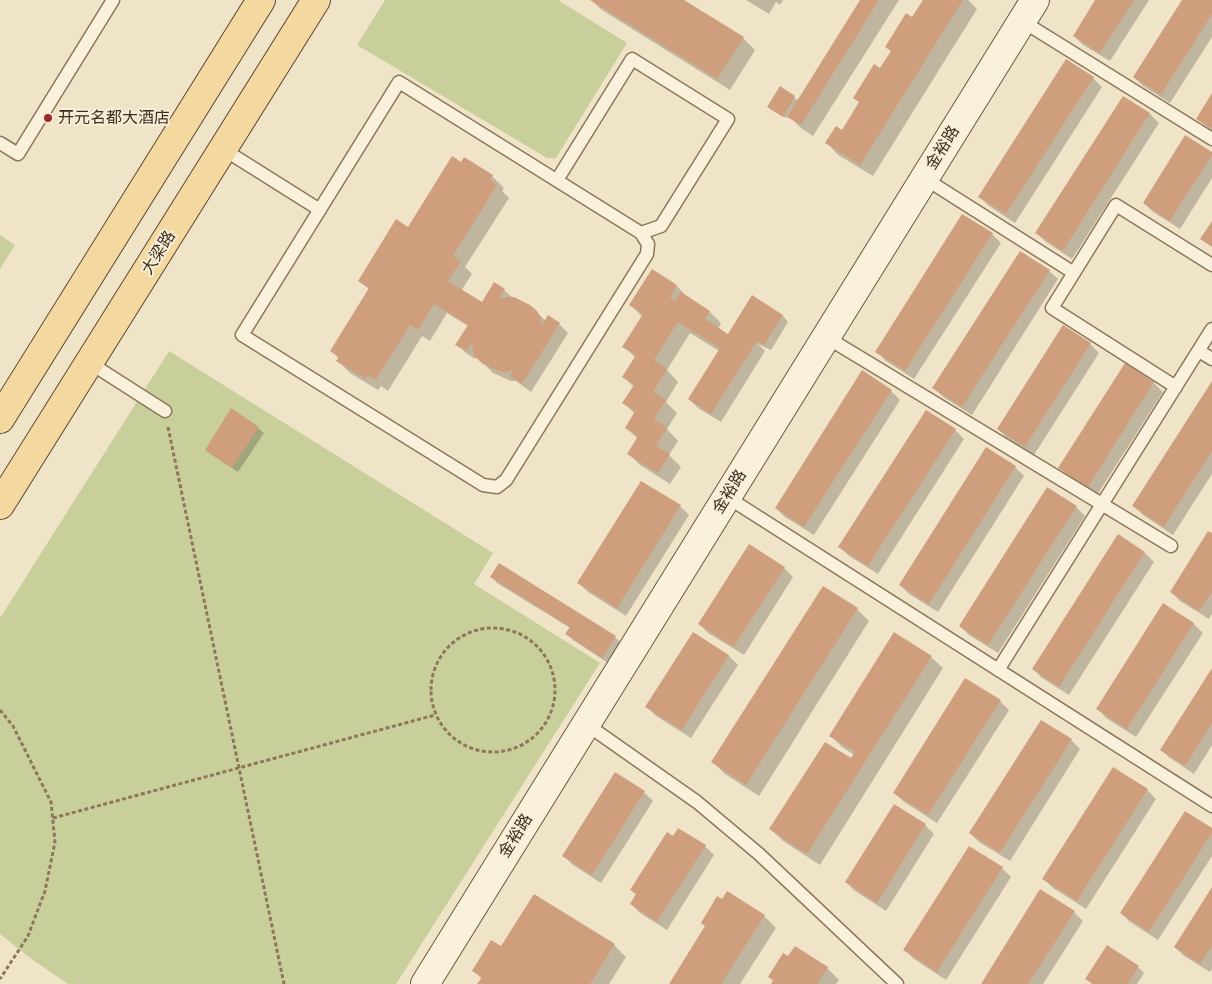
<!DOCTYPE html>
<meta charset="utf-8">
<style>
body{margin:0}
canvas{display:block;background:#f0e4c8}
</style>
<canvas width="1212" height="984"></canvas>
<script>
const c = document.querySelector('canvas').getContext('2d');
c.lineJoin = 'round';
function fill(path, color) { c.fillStyle = color; c.fill(path, 'evenodd'); }
const shape = rows => new Path2D(rows.map(r => 'M' + r).join(''));
function trace(path, color, width, dash) { c.strokeStyle = color; c.lineWidth = width; c.lineCap = dash ? 'butt' : 'round'; c.setLineDash(dash || []); c.stroke(path); }
function label(font, color, halo, rows, align = 'center') {
  c.font = font + ' Merriweather,"Noto Sans SC",serif'; c.lineWidth = 4; c.setLineDash([]); c.textBaseline = 'middle'; c.strokeStyle = halo; c.fillStyle = color; for (const [text, x, y, turn = 0] of rows) {
    c.save(); c.translate(x, y); c.rotate((+turn || 0) * Math.PI / 180); c.textAlign = isNaN(turn) ? turn : align; if (halo) c.strokeText(text, 0, 0); c.fillText(text, 0, 0); c.restore();
  }
}
fill(shape([
 [385,0,558,0,627,43,556,158,547,158,357,45],
 [0,235,15,245,0,269],
 [169,351,493,553,474,584,600,663,396,984,68,984,30,958,0,934,0,618]
]), '#c9cf9b');
fill(shape([
 [591,0,682,0,743,38,755,50,730,90,602,10],
 [746,0,783,0,780,5,776,2,769,14],
 [862,0,899,0,813,136,801,128,788,115,786,118,771,109,780,88,799,101],
 [924,0,968,0,977,9,873,176,838,155,827,143,842,132,860,103,855,98,881,70,892,52,887,47,913,19],
 [1097,0,1149,0,1110,61,1083,45,1074,36],
 [1184,0,1212,0,1212,37,1170,103,1143,86,1134,77],
 [1093,78,1102,87,1015,223,989,206,980,197],
 [1212,95,1212,131,1197,119],
 [1123,97,1150,114,1159,123,1072,259,1046,242,1037,233],
 [1212,154,1212,178,1180,229,1153,212,1144,203],
 [464,159,492,176,504,188,502,191,509,198,465,267,472,274,461,291,482,304,504,290,513,298,536,312,546,321,559,324,568,333,531,392,516,381,511,381,493,373,477,357,475,359,466,353,457,344,468,326,447,313,430,341,422,336,388,391,381,386,378,390,350,373,338,361,339,359,332,351,370,290,359,281,408,228],
 [992,234,1001,243,914,379,886,361,877,352],
 [652,271,677,286,689,299,710,312,721,323,718,329,729,336,753,297,783,316,788,322,771,350,758,344,765,351,721,422,698,408,689,399,719,351,690,333,667,370,678,382,666,402,677,413,667,429,678,441,669,455,681,467,670,484,640,465,629,454,638,439,626,428,635,414,624,403,634,387,624,377,636,358,624,347,642,317,631,305],
 [1049,271,1058,279,972,415,943,397,934,388],
 [1090,344,1099,353,1034,455,1007,438,998,429],
 [1125,365,1154,383,1163,392,1097,495,1069,477,1060,468],
 [1212,384,1212,474,1173,535,1143,515,1134,506],
 [891,391,900,400,814,535,785,517,776,508],
 [258,428,264,433,238,472,212,455,206,449],
 [955,430,964,439,878,574,849,556,840,547],
 [987,449,1015,467,1024,476,938,612,909,594,900,585],
 [680,506,689,515,626,616,588,592,579,583],
 [1076,507,1085,516,998,653,969,635,960,626],
 [1212,535,1212,614,1209,619,1180,601,1171,592],
 [1118,536,1145,553,1154,562,1069,695,1042,678,1033,669],
 [784,568,793,577,744,655,708,633,699,624],
 [492,577,615,637,621,643,608,663,573,640,567,634,570,628,497,583],
 [1164,605,1194,624,1203,633,1136,737,1106,718,1098,709],
 [857,609,869,621,759,796,725,774,713,762],
 [693,633,729,656,738,665,691,738,656,716,647,707],
 [931,657,943,668,820,865,783,841,771,829,851,760,854,755,842,747,830,735],
 [1212,670,1212,745,1194,774,1170,758,1161,750],
 [1000,701,1009,710,937,823,904,802,895,793],
 [1071,740,1080,749,1010,861,979,842,970,833],
 [616,774,644,792,653,801,601,883,573,865,564,856],
 [1147,790,1156,799,1086,909,1053,888,1044,879],
 [925,825,934,834,886,911,855,891,846,882],
 [1212,830,1212,856,1158,940,1130,922,1121,913],
 [673,838,705,846,714,855,667,930,640,913,631,904],
 [1002,868,1011,877,946,980,914,959,905,950],
 [1212,889,1212,969,1210,972,1184,956,1175,947],
 [1074,912,1083,921,1043,984,982,984],
 [764,916,776,928,740,984,670,984],
 [614,945,626,957,609,984,479,984,482,979,473,970,501,948],
 [1138,967,1144,973,1137,984,1092,984,1087,979],
 [827,968,839,980,836,984,773,984,774,981,770,977]
]), '#0003');
fill(shape([
 [590,0,684,0,744,37,717,79],
 [860,0,879,0,801,125,787,117],
 [923,0,963,0,860,165,825,143,836,126,842,130,859,102,853,98,874,64,880,68,891,51,885,47,906,13,912,17],
 [1095,0,1134,0,1100,53,1073,36],
 [1182,0,1212,0,1212,14,1161,95,1133,77],
 [1066,59,1094,77,1006,214,978,197],
 [780,86,795,96,783,117,767,107],
 [1212,93,1212,129,1196,119],
 [1123,96,1150,113,1063,251,1035,233],
 [1185,135,1212,152,1212,155,1170,221,1143,203],
 [452,156,461,162,464,157,493,175,490,180,497,185,453,256,461,261,448,281,482,302,494,282,505,289,500,297,504,299,506,297,514,297,530,305,537,311,542,319,540,322,543,324,548,315,560,323,522,384,510,376,513,371,511,369,508,372,501,372,483,364,475,357,472,350,474,346,471,344,466,351,455,345,468,325,434,304,418,330,410,325,376,380,368,375,366,379,336,361,339,357,330,351,369,288,358,281,396,219,408,227],
 [962,214,993,233,905,371,875,352],
 [1212,221,1212,247,1200,239],
 [1020,251,1050,270,962,407,932,388],
 [652,269,677,285,670,297,675,301,681,292,710,311,705,319,728,334,752,295,783,315,764,345,757,341,711,414,688,399,720,348,678,322,654,360,667,369,653,392,666,400,654,419,667,428,656,446,670,454,658,473,627,454,638,436,625,428,635,411,622,403,634,385,622,377,636,355,622,347,643,314,629,305],
 [1063,325,1091,343,1025,447,997,429],
 [1125,363,1154,382,1088,487,1058,468],
 [862,370,892,390,804,527,775,508],
 [1212,381,1212,451,1164,527,1132,506],
 [231,408,259,427,232,468,205,450],
 [926,410,956,429,868,566,838,547],
 [986,447,1016,466,929,604,899,585],
 [641,481,681,505,617,608,577,583],
 [1047,487,1077,506,988,645,959,626],
 [1208,531,1212,533,1212,592,1199,611,1170,592],
 [1118,534,1145,552,1059,687,1032,669],
 [749,544,785,567,734,647,698,624],
 [499,563,616,636,602,658,565,634,570,627,490,577],
 [823,586,858,608,746,785,711,762],
 [1163,603,1194,623,1127,729,1096,709],
 [693,632,729,655,682,730,645,707],
 [894,632,932,656,807,854,769,829,825,742,851,758,855,752,829,736],
 [1212,668,1212,723,1185,766,1160,750],
 [965,678,1001,700,928,815,893,793],
 [1041,720,1072,739,1000,853,969,833],
 [1113,767,1148,789,1077,901,1042,879],
 [615,772,645,791,592,875,562,856],
 [894,804,926,824,877,903,845,882],
 [1185,811,1212,828,1212,833,1149,932,1120,913],
 [678,828,706,845,657,922,630,904,636,894,630,890,667,832,673,836],
 [969,846,1003,867,937,972,903,950],
 [1212,887,1212,946,1200,964,1174,947],
 [1040,889,1075,911,1028,984,981,984],
 [727,891,765,915,721,984,669,984,705,926,701,923,717,896,722,899],
 [534,894,615,944,590,984,477,984,482,977,472,971,491,940,501,946],
 [1107,945,1139,966,1128,984,1093,984,1085,979],
 [795,946,828,967,817,984,771,984,773,980,768,977,783,953,788,956]
]), '#cf9f7d');
const lane = shape([
 [1022,21,1212,139],
 [399,82,641,233,648,244,647,254,506,480,497,487,483,485,242,335,399,82],
 [0,143,18,154,113,0],
 [223,149,320,210],
 [924,178,1074,273],
 [557,180,632,59,728,119,661,226,641,233],
 [826,337,1171,546],
 [1199,351,1212,359],
 [90,363,165,411],
 [1176,387,1052,308,1116,205,1212,265],
 [727,497,1212,806],
 [998,670,1212,329],
 [586,724,697,802,759,854,897,984]
]);
const secondary = shape([
 [425,984,1035,0]
]);
const primary = shape([
 [0,419,261,0],
 [0,505,316,0]
]);
trace(lane, '#8d765c', 15);
trace(secondary, '#6f573f', 30);
trace(primary, '#5b4430', 30);
trace(shape([
 [168,427,284,984],
 '431 690a62 62 0 1 1 124 0a62 62 0 1 1-124 0Z',
 [0,710,13,726,51,802,55,842,45,891,28,936,0,979],
 [53,818,435,715]
]), '#8d765c', 3, [4, 2.5]);
trace(lane, '#faf1dc', 12);
trace(secondary, '#faf1dc', 28);
trace(primary, '#f3d9a0', 28);
for (const [x, y, r, color] of [
 [48,118,5,"#9e2a2b"]
]) { const dot = new Path2D(); dot.arc(x, y, r, 0, 2 * Math.PI); c.fillStyle = color; c.fill(dot); trace(dot, '#f7eed8', 2); }
label('16px', '#3d2e20', '#f7eed8', [
 ["开元名都大酒店",58,118]
], 'left');
label('16px', '#3d2e20', '#f7eed8', [
 ["金裕路",943,148,-58],
 ["大梁路",159,253,-58],
 ["金裕路",730,492,-58],
 ["金裕路",516,836,-58]
]);
</script>
